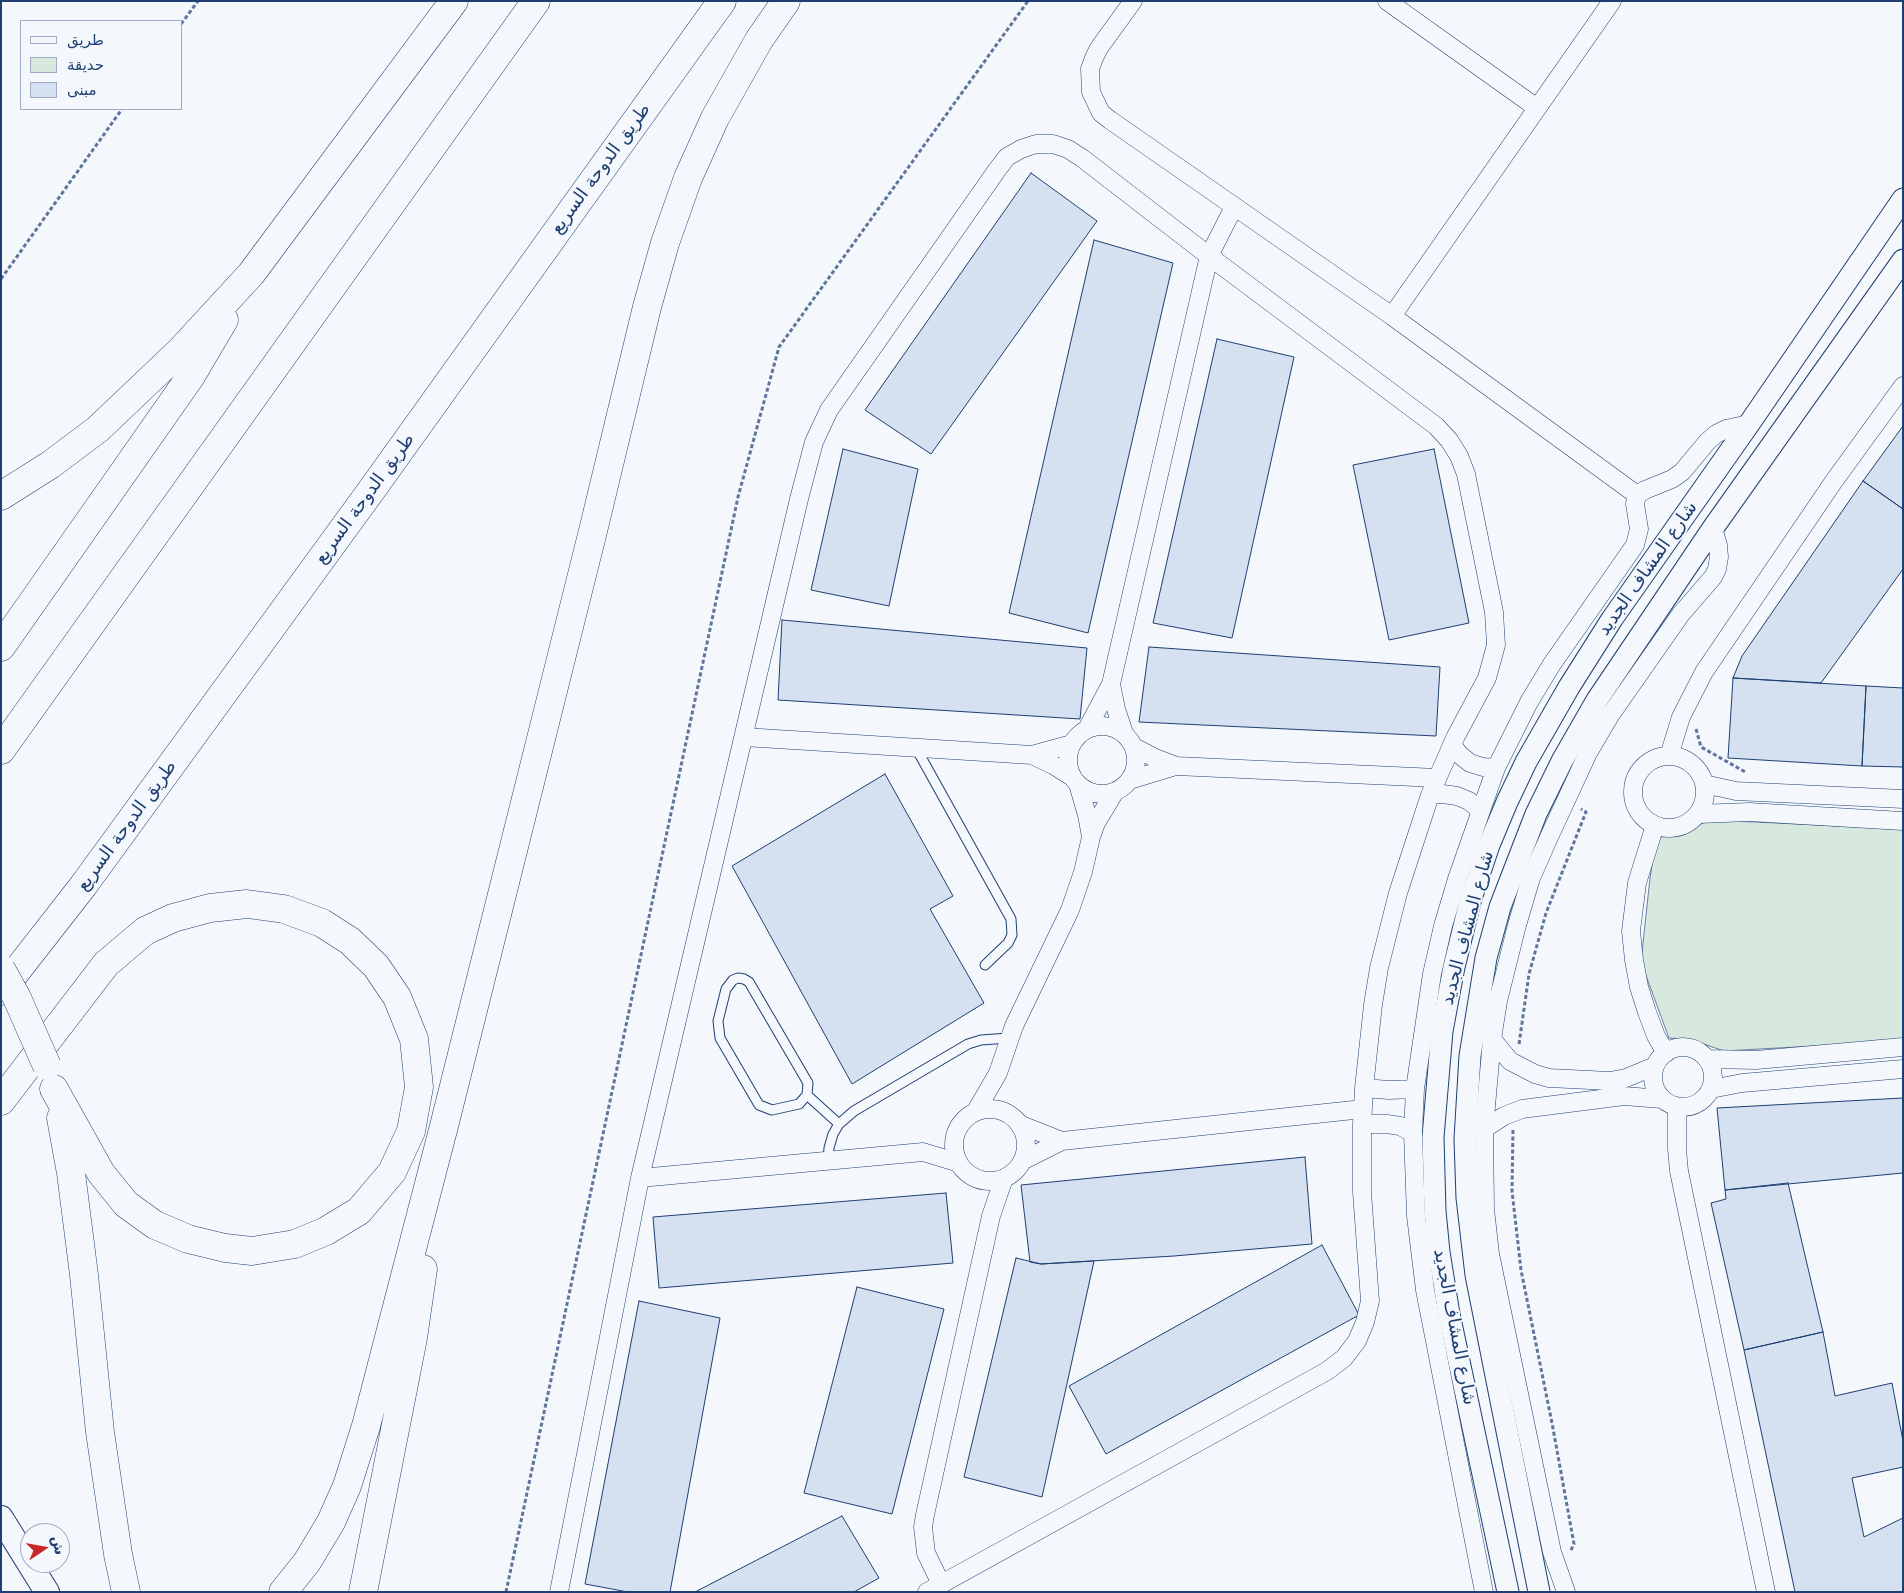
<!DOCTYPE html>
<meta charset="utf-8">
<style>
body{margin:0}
#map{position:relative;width:1904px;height:1593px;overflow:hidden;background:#f4f7fb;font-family:"DejaVu Sans","Noto Sans Arabic",sans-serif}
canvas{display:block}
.frame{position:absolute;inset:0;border:2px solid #1d3f73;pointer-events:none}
.legend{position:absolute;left:20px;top:20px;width:162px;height:90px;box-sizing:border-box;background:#f4f7fb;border:1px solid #9eadc5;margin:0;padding:6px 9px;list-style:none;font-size:15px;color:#1d3f73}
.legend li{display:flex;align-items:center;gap:10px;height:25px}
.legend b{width:25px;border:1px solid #9eadc5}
.north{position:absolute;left:20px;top:1523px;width:50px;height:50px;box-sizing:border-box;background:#f4f7fb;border:1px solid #9eadc5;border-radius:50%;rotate:78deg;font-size:14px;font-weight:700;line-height:20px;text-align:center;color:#1d3f73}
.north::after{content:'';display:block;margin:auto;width:18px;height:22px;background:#c62828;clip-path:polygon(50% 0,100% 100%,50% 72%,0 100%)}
</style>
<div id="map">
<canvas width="1904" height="1593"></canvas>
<div class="frame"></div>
<ul class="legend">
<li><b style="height:6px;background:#f4f7fb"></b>طريق</li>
<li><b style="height:14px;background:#d7e8df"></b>حديقة</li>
<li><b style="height:14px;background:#d5e0f0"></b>مبنى</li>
</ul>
<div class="north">ش</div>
</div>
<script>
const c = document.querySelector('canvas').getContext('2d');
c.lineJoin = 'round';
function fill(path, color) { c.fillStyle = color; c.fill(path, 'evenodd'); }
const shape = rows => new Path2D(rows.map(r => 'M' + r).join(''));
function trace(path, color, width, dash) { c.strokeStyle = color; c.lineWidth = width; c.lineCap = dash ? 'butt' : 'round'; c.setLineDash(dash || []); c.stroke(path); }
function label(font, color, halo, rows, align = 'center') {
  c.font = font + ' "DejaVu Sans","Noto Sans Arabic",sans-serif'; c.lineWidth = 4; c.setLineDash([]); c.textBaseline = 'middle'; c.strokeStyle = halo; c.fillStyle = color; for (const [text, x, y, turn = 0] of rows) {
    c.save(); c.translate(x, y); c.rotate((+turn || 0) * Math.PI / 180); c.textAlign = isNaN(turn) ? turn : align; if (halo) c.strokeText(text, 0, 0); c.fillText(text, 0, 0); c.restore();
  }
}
const green = shape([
 [1712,820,1903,829,1903,1041,1724,1051,1692,1040,1669,1038,1641,962,1650,878,1656,839,1712,820]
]);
fill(green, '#d7e8df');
trace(green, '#687fa3', 1);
const building = shape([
 [1031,173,1097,221,931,454,865,410,1031,173],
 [1094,240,1173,263,1088,633,1009,613,1094,240],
 [1217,339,1294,357,1232,638,1153,623,1217,339],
 [1903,426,1903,509,1863,481,1903,426],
 [843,449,918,469,889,606,811,590,843,449],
 [1434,449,1469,623,1389,640,1353,465,1434,449],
 [1863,481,1903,509,1903,569,1821,683,1733,678,1742,656,1863,481],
 [782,620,1087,648,1080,719,778,700,782,620],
 [1149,647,1440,667,1436,736,1139,722,1149,647],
 [1733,678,1866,686,1862,766,1728,758,1733,678],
 [1866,686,1903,688,1903,767,1862,766,1866,686],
 [885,774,953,896,930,909,984,1003,852,1084,732,866,885,774],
 [1903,1098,1903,1173,1725,1190,1717,1108,1903,1098],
 [1305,1157,1312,1244,1174,1256,1041,1264,1030,1262,1021,1185,1305,1157],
 [1788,1183,1823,1332,1744,1350,1711,1203,1726,1199,1725,1190,1788,1183],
 [946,1193,953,1263,659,1288,653,1217,946,1193],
 [1322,1245,1359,1315,1106,1454,1069,1386,1322,1245],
 [1016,1258,1041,1264,1094,1261,1042,1497,964,1477,1016,1258],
 [857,1287,944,1309,892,1514,804,1493,857,1287],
 [639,1301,720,1318,670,1592,628,1592,585,1584,639,1301],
 [1823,1332,1835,1396,1892,1383,1903,1441,1903,1467,1852,1478,1864,1537,1903,1518,1903,1592,1795,1592,1744,1350,1823,1332],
 [842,1516,879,1578,854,1592,695,1592,842,1516]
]);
fill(building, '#d5e0f0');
trace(building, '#1d3f73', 1);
const service = shape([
 [916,748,1011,919,1012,935,1008,943,985,965],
 [738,978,744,979,749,982,808,1083,807,1095,799,1104,772,1110,759,1105,720,1038,718,1021,726,989,733,980,738,978],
 [807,1095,839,1124],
 [828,1161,829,1148,833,1134,839,1124,854,1111,968,1044,981,1040,1009,1038]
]);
const minor = shape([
 [1133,1,1099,48,1094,58,1090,69,1091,92,1101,113,1110,120,1392,316,1637,495],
 [1387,1,1537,108],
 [1392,316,1612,1],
 [1111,684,1116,709,1124,733],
 '1068 760a34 34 0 1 1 68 0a34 34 0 1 1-68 0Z',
 [1087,729,1111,684,1209,256,1234,207],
 [744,737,1032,755,1072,744],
 [1452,745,1460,755,1470,763,1483,767,1496,768],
 [1134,747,1155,758,1176,766,1437,778],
 [1032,755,1053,765,1072,777],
 [1669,756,1681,717,1704,672,1834,481,1903,386],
 '1633 792a36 36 0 1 1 72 0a36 36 0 1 1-72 0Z',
 [1130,780,1176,766],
 [1078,784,1087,815,1091,837],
 [1704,784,1736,791,1903,799],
 [1430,795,1443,794,1457,796,1469,801,1480,810],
 [1698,814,1749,812,1903,821],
 [1655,825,1637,883,1631,931,1634,960,1639,987,1647,1012,1656,1036,1666,1053],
 [1492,1039,1510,1061,1535,1074,1549,1078,1610,1081,1626,1078,1655,1066],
 '1653 1077a30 30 0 1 1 60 0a30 30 0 1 1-60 0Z',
 [1707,1059,1756,1060,1903,1047],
 [1364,1088,1389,1090,1415,1089],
 [1711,1089,1742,1083,1903,1069],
 [1677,1106,1677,1149,1679,1171,1766,1592],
 '954 1145a36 36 0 1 1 72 0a36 36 0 1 1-72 0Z',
 [976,1111,998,1073,1014,1026,1070,910,1083,872,1091,837,1096,823,1114,793],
 [1019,1124,1062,1141],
 [1362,1124,1387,1124,1400,1126,1413,1133],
 [1484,1129,1504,1116,1522,1109,1624,1096,1662,1099],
 [1022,1161,1062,1141,1363,1109],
 [640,1178,923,1152,959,1163],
 [941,1584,926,1553,923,1527,925,1515,991,1216,1004,1178],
 [559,1592,640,1178,799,499,814,442,829,410,997,170,1007,157,1021,149,1036,144,1053,144,1068,149,1082,158,1209,256,1436,426,1449,440,1459,456,1466,474,1494,612,1496,645,1487,678,1456,736,1430,795,1398,893,1379,968,1373,1005,1364,1088,1362,1124,1362,1192,1370,1301,1365,1322,1357,1341,1344,1358,1327,1371,927,1592],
 [1484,1592,1425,1290,1416,1216,1413,1133,1415,1089,1432,974,1443,926,1457,879,1496,768,1529,702,1552,664,1635,545,1639,529,1635,504,1637,495,1645,490,1672,479,1682,472,1707,442,1716,434,1726,429,1749,424],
 [1566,1592,1552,1552,1490,1254,1485,1209,1484,1129,1492,1039,1498,1001,1517,925,1531,878,1550,835,1588,753,1611,714,1681,614,1713,577,1717,569,1719,557,1718,545,1713,528]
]);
const tertiary = shape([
 [1508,1592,1449,1314,1439,1252,1435,1211,1433,1137,1442,1031,1454,967,1471,898,1489,845,1507,802,1526,762,1569,687,1612,619,1749,424,1903,199],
 [1539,1592,1476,1275,1467,1198,1465,1139,1470,1056,1486,958,1500,907,1536,814,1562,761,1597,700,1713,528,1903,260]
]);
const secondary = shape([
 [1,1518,47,1592]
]);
const motorway = shape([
 [1,496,50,465,98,429,180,351,251,274,454,1],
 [1,647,191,376,224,320],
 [1,750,536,1],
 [1,991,83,886,373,488,722,1],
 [1,1101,106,964,145,931,173,918,210,908,247,904,284,909,322,923,350,941,376,966,397,997,414,1039,419,1087,411,1131,392,1172,359,1211,326,1231,295,1244,252,1251,225,1248,188,1239,155,1225,126,1204,101,1173,54,1089],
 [61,1118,71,1173,84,1275,100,1432,118,1554,126,1592],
 [283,1592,307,1562,331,1522,347,1486,366,1426,444,1126,592,535,647,307,665,243,688,178,715,118,759,40,786,1],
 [363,1592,413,1338,423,1269]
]);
trace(service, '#1d3f73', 11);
trace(minor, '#1d3f73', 19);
trace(tertiary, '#1d3f73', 23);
trace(secondary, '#1d3f73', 26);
trace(motorway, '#1d3f73', 29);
trace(shape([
 [181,24,198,1],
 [1,279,122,109],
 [1696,729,1701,747,1747,773],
 [1519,1044,1529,974,1546,913,1586,812,1581,809],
 [1513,1130,1512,1191,1521,1270,1552,1423,1574,1544,1570,1552],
 [506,1592,738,497,779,347,1028,1]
]), '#5e769c', 3, [4, 2.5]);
trace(service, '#f4f7fb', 9);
trace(minor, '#f4f7fb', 18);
trace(tertiary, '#f4f7fb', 21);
trace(secondary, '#f4f7fb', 24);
trace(motorway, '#f4f7fb', 28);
const motorwayBridge = shape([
 [1,969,17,998,47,1066]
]);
trace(motorwayBridge, '#1d3f73', 29, []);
trace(motorwayBridge, '#f4f7fb', 28);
label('18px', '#1d3f73', '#f4f7fb', [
 ["طريق الدوحة السريع",601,169,-54],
 ["طريق الدوحة السريع",365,499,-54],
 ["شارع المشاف الجديد",1648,569,-55],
 ["طريق الدوحة السريع",127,826,-54],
 ["شارع المشاف الجديد",1468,928,-75],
 ["شارع المشاف الجديد",1454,1327,79]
]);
</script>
